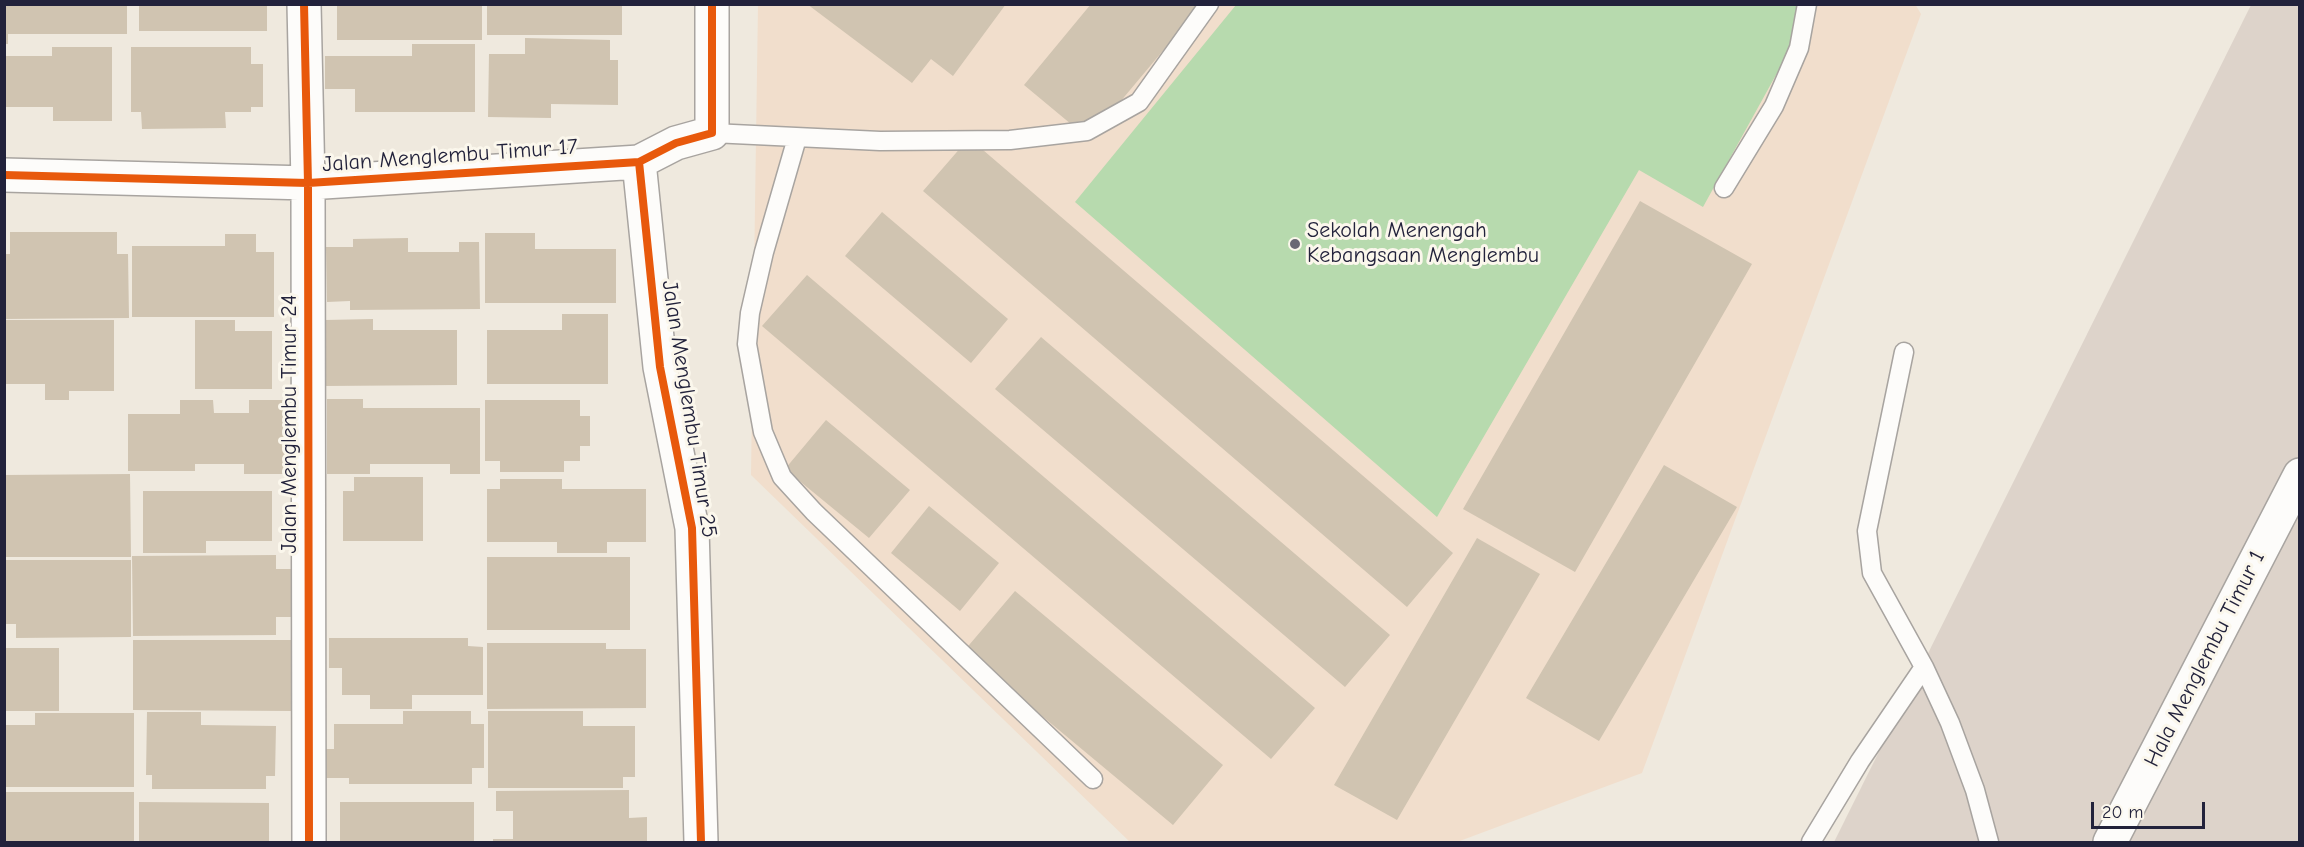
<!DOCTYPE html>
<style>
body{margin:0}
#map{position:relative;width:2304px;height:847px;overflow:hidden;background:#efe9de;font-family:"Comic Neue",sans-serif}
canvas{display:block}
.frame{position:absolute;inset:0;border:6px solid #22223b;pointer-events:none}
.scale{position:absolute;left:2091px;top:802px;width:114px;height:27px;box-sizing:border-box;border:3px solid #22223b;border-top:0;padding-left:8px;font-size:18px;line-height:21px;white-space:nowrap;color:#22223b;-webkit-text-stroke:4px #fbf7ec;paint-order:stroke}
</style>
<div id="map">
<canvas width="2304" height="847"></canvas>
<div class="frame"></div>
<div class="scale">20 m</div>
</div>
<script>
const c = document.querySelector('canvas').getContext('2d');
c.lineJoin = 'round';
function fill(path, color) { c.fillStyle = color; c.fill(path, 'evenodd'); }
const shape = rows => new Path2D(rows.map(r => 'M' + r).join(''));
function trace(path, color, width, dash) { c.strokeStyle = color; c.lineWidth = width; c.lineCap = dash ? 'butt' : 'round'; c.setLineDash(dash || []); c.stroke(path); }
function label(font, color, halo, rows, align = 'center') {
  c.font = font + ' "Comic Neue",sans-serif'; c.lineWidth = 6; c.setLineDash([]); c.textBaseline = 'middle'; c.strokeStyle = halo; c.fillStyle = color; for (const [text, x, y, turn = 0] of rows) {
    c.save(); c.translate(x, y); c.rotate((+turn || 0) * Math.PI / 180); c.textAlign = isNaN(turn) ? turn : align; if (halo) c.strokeText(text, 0, 0); c.fillText(text, 0, 0); c.restore();
  }
}
fill(shape([
 [1915,4,1921,14,1642,773,1457,842,1130,842,751,475,758,5]
]), '#f1decc');
fill(shape([
 [2251,5,2299,5,2299,842,1834,842]
]), '#ddd3ca');
fill(shape([
 [1236,5,1800,4,1800,5,1787,55,1703,207,1639,170,1437,517,1075,202]
]), '#b7daae');
fill(shape([
 [4,4,127,4,127,34,8,34,8,44,4,44],
 [139,4,267,4,267,31,139,31],
 [337,4,482,4,482,40,337,40],
 [487,4,622,4,622,35,487,35],
 [807,4,1006,4,953,76,931,59,912,83],
 [1091,4,1202,4,1089,139,1024,85],
 [525,38,610,40,610,60,618,60,618,105,551,104,551,118,488,117,489,54,525,54],
 [412,44,475,44,475,112,355,112,355,89,325,89,325,56,412,56],
 [52,47,112,47,112,121,53,121,53,107,4,107,4,56,52,56],
 [131,47,251,47,251,64,263,64,263,107,251,107,251,112,225,112,226,128,142,129,141,112,131,112],
 [969,138,1453,553,1407,607,923,191],
 [1640,201,1752,264,1575,572,1463,509],
 [882,212,1008,319,971,363,845,256],
 [10,232,117,232,117,254,128,254,129,318,4,319,4,254,10,254],
 [485,233,535,233,535,249,616,249,616,303,485,303],
 [225,234,256,234,256,252,274,252,274,317,132,317,132,246,225,246],
 [408,238,408,252,459,252,459,242,479,242,480,309,350,310,350,301,327,302,326,247,353,247,353,239],
 [807,275,1315,708,1271,759,762,326],
 [562,314,608,314,608,384,487,384,487,330,562,330],
 [373,319,373,330,457,330,457,385,325,386,325,320],
 [4,320,114,320,114,391,69,391,69,400,45,400,45,384,4,384],
 [195,320,235,320,235,331,272,331,272,389,195,389],
 [1041,337,1390,635,1345,687,995,389],
 [327,399,363,399,363,408,480,408,480,474,450,474,450,464,370,464,370,474,327,474],
 [180,400,213,400,214,413,249,413,249,400,290,400,291,474,244,474,244,464,195,464,195,471,128,471,128,414,180,414],
 [485,400,580,400,580,416,590,416,590,446,580,446,580,461,564,461,564,472,500,472,500,461,485,461],
 [826,420,910,490,869,538,785,469],
 [1664,465,1737,507,1599,741,1526,698],
 [130,474,131,557,4,557,4,475],
 [354,477,423,477,423,541,343,541,343,491,354,491],
 [500,479,562,479,562,489,646,489,646,542,607,542,607,553,557,553,557,542,487,542,487,489,500,489],
 [143,491,272,491,272,541,206,541,206,553,143,553],
 [929,506,999,563,960,611,891,553],
 [1477,538,1540,574,1397,820,1334,785],
 [276,555,276,569,291,569,291,617,276,617,276,635,133,636,132,556],
 [487,557,630,557,630,630,487,630],
 [4,560,131,560,131,637,16,638,16,624,4,624],
 [1015,591,1223,765,1173,825,964,651],
 [329,638,468,638,468,646,483,647,483,695,412,695,412,709,370,709,370,695,342,695,342,668,329,668],
 [133,640,291,640,291,711,133,710],
 [487,643,606,643,606,649,646,649,646,708,487,709],
 [4,648,59,648,59,711,4,711],
 [403,711,471,711,471,724,484,724,484,768,472,768,472,784,349,784,349,778,326,778,326,749,334,749,334,724,403,724],
 [488,711,583,711,583,726,635,726,635,777,623,777,623,788,488,788],
 [147,712,201,712,201,725,276,726,275,776,266,776,266,789,152,789,152,775,146,775],
 [35,713,134,713,134,787,4,787,4,725,35,725],
 [629,790,629,818,647,817,647,842,493,842,493,839,513,839,513,811,496,811,496,791],
 [4,792,134,792,134,842,4,842],
 [139,802,269,803,269,842,139,842],
 [340,802,474,802,474,842,340,842]
]), '#d0c4b1');
const lane = shape([
 [712,133,880,141,1010,140,1087,131,1139,102,1209,4],
 [797,138,764,252,750,313,747,344,763,432,782,477,814,512,1093,779],
 [1724,188,1774,106,1799,48,1807,4],
 [1904,352,1867,531,1872,573,1924,667,1950,723,1975,790,1989,842],
 [1811,842,1860,761,1924,667]
]);
const street = shape([
 [304,4,308,183,309,842],
 [639,162,660,367,692,528,701,842],
 [4,175,308,183,639,162,676,143,712,133,712,4],
 [2110,842,2300,475]
]);
trace(lane, '#a8a4a0', 21);
trace(street, '#a8a4a0', 36);
trace(lane, '#fdfcfa', 18);
trace(street, '#fdfcfa', 33);
trace(shape([
 [304,4,308,183,309,842],
 [639,162,660,367,692,528,701,842],
 [4,175,308,183,639,162,676,143,712,133,712,4]
]), '#e8590c', 8);
for (const [x, y, r, color] of [
 [1295,244,6,"#6a6874"]
]) { const dot = new Path2D(); dot.arc(x, y, r, 0, 2 * Math.PI); c.fillStyle = color; c.fill(dot); trace(dot, '#fbf7ec', 2); }
label('22px', '#22223b', '#fbf7ec', [
 ["Jalan Menglembu Timur 17",450,156,-4],
 ["Jalan Menglembu Timur 25",689,409,81],
 ["Jalan Menglembu Timur 24",290,424,-90],
 ["Hala Menglembu Timur 1",2205,659,-63]
]);
label('22px', '#22223b', '#fbf7ec', [
 ["Sekolah Menengah",1307,231],
 ["Kebangsaan Menglembu",1307,256]
], 'left');
</script>
